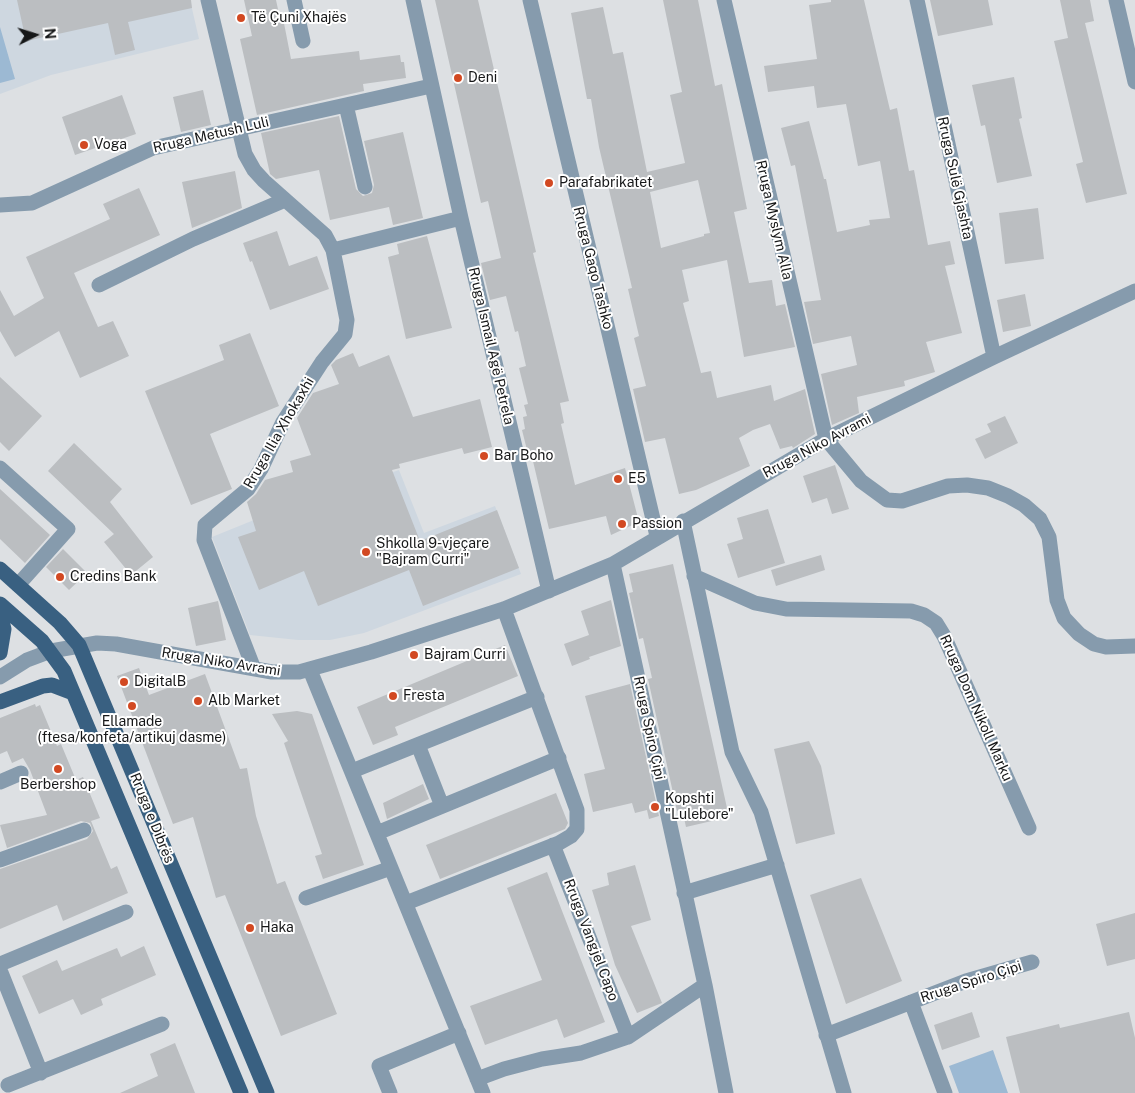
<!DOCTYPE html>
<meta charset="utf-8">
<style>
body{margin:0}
#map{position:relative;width:1135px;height:1093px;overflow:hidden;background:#dde0e3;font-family:"Public Sans",sans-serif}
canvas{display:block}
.north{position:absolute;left:10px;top:10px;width:50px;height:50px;-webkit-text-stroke:4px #fff;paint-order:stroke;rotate:85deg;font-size:14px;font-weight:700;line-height:20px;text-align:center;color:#161718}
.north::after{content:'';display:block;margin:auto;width:18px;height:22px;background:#161718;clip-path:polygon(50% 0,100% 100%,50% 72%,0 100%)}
</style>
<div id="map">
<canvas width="1135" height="1093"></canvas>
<div class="north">N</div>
</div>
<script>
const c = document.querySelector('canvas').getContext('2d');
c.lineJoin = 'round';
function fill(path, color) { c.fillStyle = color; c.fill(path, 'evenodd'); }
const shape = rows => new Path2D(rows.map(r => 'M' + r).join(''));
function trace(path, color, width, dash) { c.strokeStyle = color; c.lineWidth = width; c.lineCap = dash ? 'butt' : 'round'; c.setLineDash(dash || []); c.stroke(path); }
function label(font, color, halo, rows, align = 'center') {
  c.font = font + ' "Public Sans",sans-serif'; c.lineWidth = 4; c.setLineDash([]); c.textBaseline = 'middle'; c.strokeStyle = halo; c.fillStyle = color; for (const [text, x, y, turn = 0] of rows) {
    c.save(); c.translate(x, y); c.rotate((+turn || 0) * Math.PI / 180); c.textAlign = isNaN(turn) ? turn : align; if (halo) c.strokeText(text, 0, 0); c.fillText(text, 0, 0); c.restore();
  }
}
fill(shape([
 [0,0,190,0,199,39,51,75,0,94],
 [399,470,424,533,495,506,521,574,364,633,330,640,298,640,250,635,212,537,254,520]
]), '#ced7e0');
fill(shape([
 [0,27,15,79,0,83],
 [993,1050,1008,1093,959,1093,949,1066]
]), '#9cb9d3');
fill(shape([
 [17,0,191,0,192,8,128,22,135,50,115,55,108,23,26,41],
 [244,0,276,0,279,14,282,13,291,59,359,51,360,60,400,55,401,62,404,62,406,78,363,84,364,91,257,115,240,39,252,36],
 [435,0,478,0,536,252,533,253,569,401,560,403,564,423,561,424,575,485,625,468,639,522,611,535,606,516,549,529,532,457,529,458,522,430,525,429,523,417,527,416,524,405,528,404,519,368,526,366,518,331,515,332,506,296,490,300,481,263,501,258,488,201,481,203],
 [663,0,698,0,715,86,722,84,747,209,734,212,749,283,772,280,776,306,785,304,795,347,744,357,727,260,682,270,689,301,683,303,701,373,711,371,717,398,771,385,774,401,805,389,815,434,793,448,792,446,780,449,770,424,753,430,739,438,750,466,696,490,679,494,665,438,645,442,633,389,646,386,634,338,639,336,628,289,632,288,599,147,591,99,587,99,571,13,603,7,613,54,623,52,647,172,685,163,670,95,682,92],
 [698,180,710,233,704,234,704,236,661,248,650,192],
 [831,0,864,0,890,110,897,108,909,171,914,170,928,245,950,241,955,264,945,266,962,333,926,342,935,372,904,381,905,386,857,397,859,413,832,425,821,374,857,365,851,336,813,344,804,302,821,300,795,165,791,166,781,128,809,121,824,179,826,179,837,232,870,225,869,220,890,218,880,161,858,166,846,104,817,108,814,86,768,92,764,66,817,59,809,5,831,2],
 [930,0,988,0,993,25,938,36],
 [1060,0,1090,0,1094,21,1085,23,1127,194,1086,203,1076,164,1083,162,1054,41,1068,38],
 [1014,77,1022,118,1019,119,1032,176,997,183,985,125,981,126,972,85],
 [203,90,211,125,181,132,173,97],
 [122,95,136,134,75,155,62,117],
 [339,116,356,189,363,196,372,193,374,185,364,141,403,132,423,218,393,225,389,207,330,220,319,170,276,179,270,174,261,133],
 [235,171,242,208,192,228,182,182],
 [139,188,160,235,74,273,98,327,113,321,129,356,80,378,59,331,15,357,0,331,0,290,14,316,44,298,26,257,110,219,103,204],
 [1038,208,1044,259,1005,264,999,213],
 [277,231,289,266,317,256,329,289,270,310,252,261,250,262,243,243],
 [427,236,452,328,406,339,388,257,399,254,397,244],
 [1025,294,1031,326,1003,332,997,300],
 [250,333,279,406,210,434,232,489,191,505,145,391,224,360,219,345],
 [353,353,359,367,389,355,413,417,480,399,492,447,464,454,462,448,399,464,400,468,392,470,420,541,497,510,519,568,423,606,409,570,318,606,304,571,259,590,238,537,256,531,247,502,256,494,265,480,293,472,290,461,311,455,297,418,313,393,339,384,331,365,336,360],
 [0,377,42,416,9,451,0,442],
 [1005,416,1018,443,985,459,975,439,991,432,987,424],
 [74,443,122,489,110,502,153,557,131,575,104,542,114,534,48,471],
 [835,465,849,509,832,514,827,498,812,503,803,476],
 [0,489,50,535,25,563,0,539],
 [768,509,785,563,738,578,727,544,743,539,737,518],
 [63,549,87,573,69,590,46,567],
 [821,555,825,570,776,586,771,570],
 [673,564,729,817,686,827,682,809,677,811,648,679,652,678,643,638,639,639,629,593,633,592,629,574],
 [611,600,621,646,589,657,590,659,572,666,564,644,589,635,581,611],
 [218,601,226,640,196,646,188,608],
 [505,645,518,676,395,727,398,735,373,745,357,707],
 [139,668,149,695,205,674,240,769,247,768,256,816,277,884,285,881,337,1014,281,1036,225,895,216,898,193,817,173,824,117,676],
 [630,684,659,816,649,819,647,810,635,813,632,803,593,812,584,774,605,769,585,696],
 [35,704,36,707,40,705,57,746,61,744,76,780,83,777,100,818,91,821,111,869,117,866,128,893,63,921,57,905,0,929,0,869,87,839,93,831,90,823,81,821,7,848,0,825,47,815,30,770,23,758,12,763,7,751,0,754,0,718],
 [297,711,312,714,364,865,323,879,315,856,322,854,284,743,288,741,272,714],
 [809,741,821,766,835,834,796,844,774,749],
 [423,784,429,799,387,819,383,803],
 [556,793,568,823,565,829,440,879,426,845],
 [635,865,651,920,631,926,662,1003,637,1013,615,965,592,890,609,885,607,873],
 [547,872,605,1022,564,1038,557,1019,485,1045,470,1006,542,980,507,888],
 [861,878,902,981,846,1004,810,895],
 [1135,913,1135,959,1107,966,1096,924],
 [144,946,156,975,101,999,103,1005,81,1015,73,999,39,1014,22,976,57,960,62,971,117,948,121,957],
 [972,1012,980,1037,942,1050,934,1025],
 [1129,1012,1135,1038,1135,1093,1020,1093,1006,1037,1059,1024,1060,1028],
 [175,1043,195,1093,120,1093,158,1076,150,1054]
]), '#bbbec1');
trace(shape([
 [208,0,245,154,254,170,264,181,325,235,333,250,347,320,345,334,322,362,283,422,261,469,248,489,205,525,204,540,254,669],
 [294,0,303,41],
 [413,0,461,218,549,591],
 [530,0,657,536],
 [724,0,826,439,861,481,887,500,902,501,948,486,967,485,988,488,1008,496,1024,505,1040,519,1049,537,1057,600,1064,618,1079,634,1094,644,1106,647,1135,646],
 [917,0,994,357],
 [1116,0,1135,82],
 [346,105,365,187],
 [0,205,32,203,153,148,431,86],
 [333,250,461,218],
 [99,285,193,239,285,200],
 [0,468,68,529,18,585],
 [683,521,732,752,761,812,844,1093],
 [613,564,705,985,726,1093],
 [694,576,755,603,786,609,911,611,924,615,936,623,944,636,1029,828],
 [310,670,483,1093],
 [0,677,27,660,51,651,97,643,116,644,272,672,299,672,371,652,504,609,613,564,826,439,994,357,1135,291],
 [418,745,442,806],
 [352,771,537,697],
 [0,782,21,773],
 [377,833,559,758],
 [553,845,628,1037],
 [0,860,84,830],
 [684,893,777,865],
 [306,898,391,868],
 [406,903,559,843,571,836,577,829,577,810,504,609],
 [0,964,126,912],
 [0,970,41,1073],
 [911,1002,945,1093],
 [826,1035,966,981,1032,962],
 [477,1079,504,1069,542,1059,581,1053,628,1037,705,985],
 [8,1085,162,1024],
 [390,1093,379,1066,459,1033]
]), '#869bad', 15);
trace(shape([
 [0,569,60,623,79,645,267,1093],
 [0,604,42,641,64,671,241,1093],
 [0,613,4,629,0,653],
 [0,702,43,686,52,685,73,693]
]), '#396081', 15);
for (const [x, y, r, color] of [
 [241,18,5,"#d24922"],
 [458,78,5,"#d24922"],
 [84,145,5,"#d24922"],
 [549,183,5,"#d24922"],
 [484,456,5,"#d24922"],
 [618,479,5,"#d24922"],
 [622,524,5,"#d24922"],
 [366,552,5,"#d24922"],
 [60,577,5,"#d24922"],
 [414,655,5,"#d24922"],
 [124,682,5,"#d24922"],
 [393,696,5,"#d24922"],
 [198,701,5,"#d24922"],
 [132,706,5,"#d24922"],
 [58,769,5,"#d24922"],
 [655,807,5,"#d24922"],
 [250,928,5,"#d24922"]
]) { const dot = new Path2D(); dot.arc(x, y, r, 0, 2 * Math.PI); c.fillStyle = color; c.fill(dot); trace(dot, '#fff', 2); }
label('14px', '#161718', '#fff', [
 ["Të Çuni Xhajës",251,18],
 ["Deni",468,78],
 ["Voga",94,145],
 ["Parafabrikatet",559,183],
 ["Bar Boho",494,456],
 ["E5",628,479],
 ["Passion",632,524],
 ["Shkolla 9-vjeçare",376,544],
 ["\"Bajram Curri\"",376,560],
 ["Credins Bank",70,577],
 ["Bajram Curri",424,655],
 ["DigitalB",134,682],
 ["Fresta",403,696],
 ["Alb Market",208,701],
 ["Ellamade",132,722,"center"],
 ["(ftesa/konfeta/artikuj dasme)",132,738,"center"],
 ["Berbershop",58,785,"center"],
 ["Kopshti",665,799],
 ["\"Lulebore\"",665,815],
 ["Haka",260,928]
], 'left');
label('14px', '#161718', '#fff', [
 ["Rruga Metush Luli",211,135,-13],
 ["Rruga Sulë Gjashta",955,178,78],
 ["Rruga Myslym Alla",774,220,77],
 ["Rruga Gaqo Tashko",593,268,76],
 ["Rruga Ismail Agë Petrela",491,346,77],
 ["Rruga Ilia Xhokaxhi",279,433,-60],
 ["Rruga Niko Avrami",817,446,-28],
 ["Rruga Niko Avrami",221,662,9],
 ["Rruga Dom Nikoll Marku",976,708,66],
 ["Rruga Spiro Çipi",649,728,78],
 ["Rruga e Dibrës",152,818,68],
 ["Rruga Vangjel Capo",591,940,69],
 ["Rruga Spiro Çipi",971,982,-18]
]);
</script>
